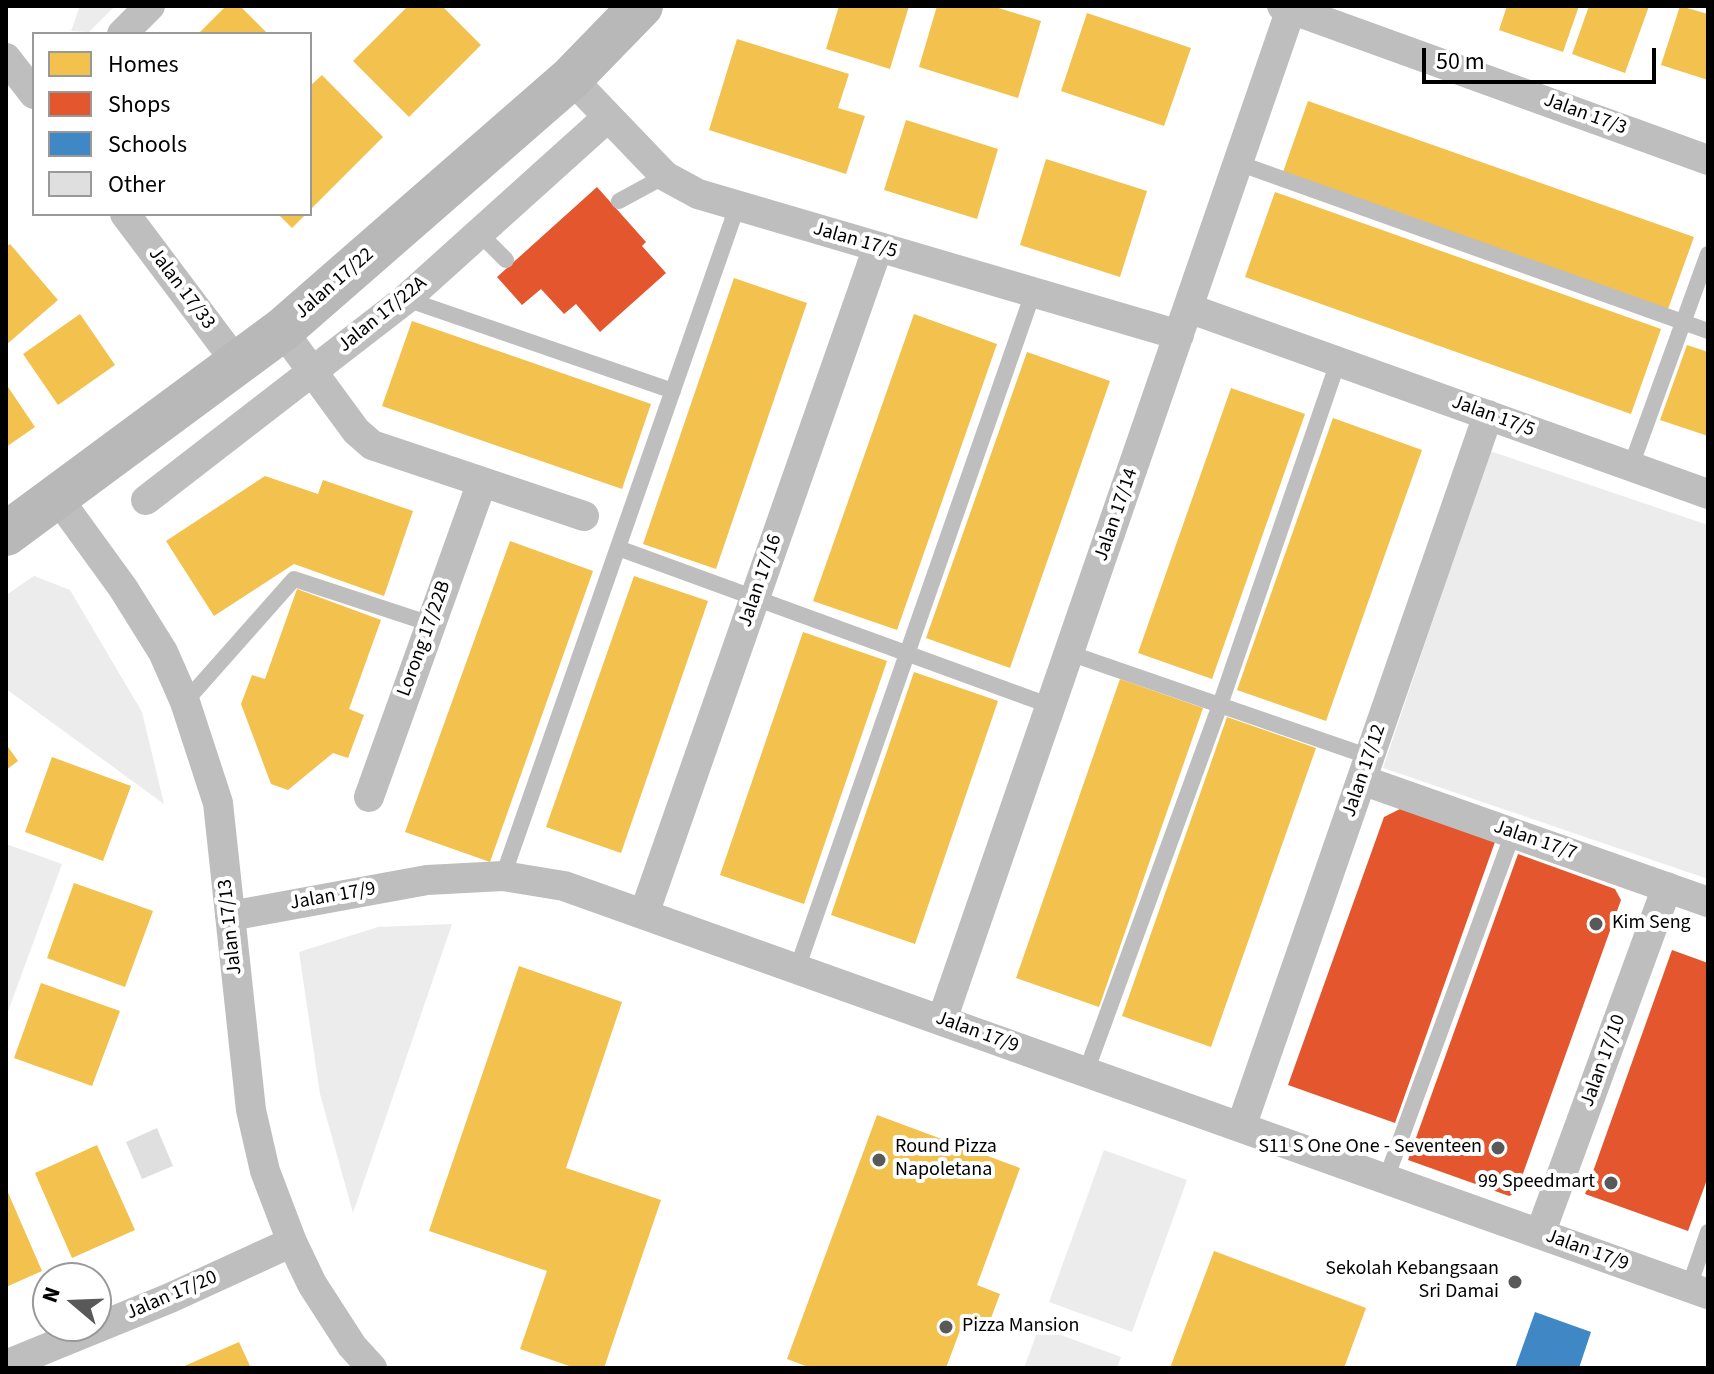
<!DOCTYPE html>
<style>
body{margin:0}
#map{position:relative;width:1714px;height:1374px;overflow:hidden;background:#fff;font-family:"Source Sans 3",sans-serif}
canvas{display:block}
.frame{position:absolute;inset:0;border:8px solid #000;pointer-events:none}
.legend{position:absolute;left:32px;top:32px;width:280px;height:184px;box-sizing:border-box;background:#fff;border:2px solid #999;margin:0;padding:10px 14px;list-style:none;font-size:24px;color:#000}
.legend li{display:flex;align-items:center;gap:16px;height:40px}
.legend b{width:40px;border:2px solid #999}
.north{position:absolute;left:32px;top:1262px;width:80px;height:80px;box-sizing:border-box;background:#fff;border:2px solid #999;border-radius:50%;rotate:289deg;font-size:22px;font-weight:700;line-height:32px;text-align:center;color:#000}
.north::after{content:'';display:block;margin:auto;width:28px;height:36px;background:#595959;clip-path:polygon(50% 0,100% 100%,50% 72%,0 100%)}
.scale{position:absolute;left:1422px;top:48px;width:234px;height:36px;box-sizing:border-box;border:4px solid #000;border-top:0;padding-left:10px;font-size:24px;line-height:28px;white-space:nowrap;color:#000;-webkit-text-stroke:6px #fff;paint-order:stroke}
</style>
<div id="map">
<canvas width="1714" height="1374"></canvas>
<div class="frame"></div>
<ul class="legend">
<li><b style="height:22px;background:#f2c14e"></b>Homes</li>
<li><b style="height:22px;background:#e4572e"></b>Shops</li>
<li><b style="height:22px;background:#3f88c5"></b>Schools</li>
<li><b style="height:22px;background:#dfdfdf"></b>Other</li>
</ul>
<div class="north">N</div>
<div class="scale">50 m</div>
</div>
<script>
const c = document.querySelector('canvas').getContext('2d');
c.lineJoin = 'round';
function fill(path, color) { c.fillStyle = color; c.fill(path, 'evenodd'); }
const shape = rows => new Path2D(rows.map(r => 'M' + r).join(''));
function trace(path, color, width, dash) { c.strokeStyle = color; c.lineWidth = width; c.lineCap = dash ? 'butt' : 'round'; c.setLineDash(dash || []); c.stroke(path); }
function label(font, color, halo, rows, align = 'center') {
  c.font = font + ' "Source Sans 3",sans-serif'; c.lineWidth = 8; c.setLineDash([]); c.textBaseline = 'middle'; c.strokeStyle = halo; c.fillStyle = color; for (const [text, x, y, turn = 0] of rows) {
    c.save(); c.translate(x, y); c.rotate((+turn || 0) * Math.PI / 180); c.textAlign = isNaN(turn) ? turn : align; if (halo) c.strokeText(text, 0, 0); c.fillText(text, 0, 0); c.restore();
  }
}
fill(shape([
 [80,6,115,6,89,32,71,31],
 [1490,451,1708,525,1708,879,1383,768],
 [34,576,70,590,142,712,164,804,6,689,6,595],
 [6,844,62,864,6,1017],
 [452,924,353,1213,320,1094,299,952,378,927],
 [1104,1150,1187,1180,1132,1332,1049,1302],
 [1039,1327,1121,1357,1117,1368,1024,1368]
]), '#ececec');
fill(shape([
 [226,6,240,6,268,34,198,34],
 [408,6,442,6,481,45,409,117,353,61],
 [839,6,909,6,890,69,826,49],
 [937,6,992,6,1041,21,1018,98,919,67],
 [1507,6,1579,6,1563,52,1499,30],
 [1589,6,1649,6,1625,73,1572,54],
 [1680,6,1708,14,1708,80,1661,65],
 [1087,13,1191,48,1164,126,1061,91],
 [737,39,849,74,838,108,865,116,846,174,709,130],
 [322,75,383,137,310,210,310,86],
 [1308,101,1694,237,1668,309,1283,172],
 [906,120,998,149,977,219,884,190],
 [1046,159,1147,191,1120,277,1020,245],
 [1275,192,1661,329,1631,414,1245,277],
 [278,214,306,214,292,228],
 [10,244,58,300,6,345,6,247],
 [734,278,807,303,716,569,643,544],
 [80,314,115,365,58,405,23,354],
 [914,314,997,344,897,630,813,601],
 [412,321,651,404,622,489,382,406],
 [1687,345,1708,352,1708,436,1660,420],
 [1027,352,1110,381,1010,668,926,638],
 [6,384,35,427,6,447],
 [1231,388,1305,414,1212,679,1138,653],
 [1333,418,1422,450,1326,721,1237,690],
 [265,476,318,494,323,480,413,511,384,596,294,564,214,616,166,541],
 [510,541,593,571,490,862,405,832],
 [634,576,708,601,621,853,546,827],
 [297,589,381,620,349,709,364,715,348,758,333,753,288,790,271,784,241,704,252,675,265,679],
 [803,632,887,661,804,904,720,875],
 [914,672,998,701,915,944,831,915],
 [1120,679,1203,708,1099,1007,1016,978],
 [1227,717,1316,748,1211,1047,1122,1016],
 [6,744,18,761,6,770],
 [52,757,131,786,103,861,25,832],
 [74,883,153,911,125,987,47,958],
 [519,966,622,1002,566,1168,661,1200,604,1368,575,1368,520,1349,547,1271,429,1231],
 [41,983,120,1011,92,1086,14,1058],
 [877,1115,1020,1168,977,1285,1000,1294,988,1326,965,1317,946,1368,811,1368,787,1359],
 [97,1145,135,1230,72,1258,35,1173],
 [6,1188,42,1271,6,1287],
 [1214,1251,1366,1308,1344,1368,1170,1368],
 [239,1342,251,1368,180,1368]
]), '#f2c14e');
fill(shape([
 [597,187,646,242,642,246,666,273,600,332,576,304,564,314,541,289,522,305,497,277],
 [1402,808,1495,842,1395,1123,1288,1085,1384,817],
 [1518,854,1615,889,1621,900,1516,1193,1509,1196,1408,1160],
 [1672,950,1708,963,1708,1177,1688,1231,1585,1194]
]), '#e4572e');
fill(shape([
 [1535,1312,1591,1332,1579,1368,1515,1368]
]), '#3f88c5');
fill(shape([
 [157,1128,173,1166,142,1179,126,1142]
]), '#dfdfdf');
trace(shape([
 [1238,163,1708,331],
 [619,201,665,176],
 [479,233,506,260],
 [406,299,673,391],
 [1631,466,1708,254],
 [618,548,1051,706],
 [1069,653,1370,757],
 [185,702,294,579,431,624],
 [503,876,737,207],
 [797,969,1033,293],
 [1086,1072,1220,705,1338,362],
 [1386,1179,1513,833],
 [1689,1287,1708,1232]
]), '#bebebe', 16);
trace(shape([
 [1282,6,1708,160],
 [122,34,150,6],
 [6,58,34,94],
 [571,78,665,176,698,194,1179,335],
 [125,214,237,363],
 [1188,308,1708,494],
 [282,330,356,431,372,445,584,516],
 [57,497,123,588,163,652,185,702,218,803,251,1110,265,1171,292,1242,312,1284,352,1346,372,1368],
 [146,500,406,299,608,117],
 [1362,780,1708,902],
 [369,797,482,482],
 [644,914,878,247],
 [230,916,427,880,503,876,564,886,1708,1294],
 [942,1020,1291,9],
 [1241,1127,1488,415],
 [1540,1234,1667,887],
 [6,1365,170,1298,292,1242]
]), '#bebebe', 30);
trace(shape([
 [6,534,282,330,571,78,641,6]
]), '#b8b8b8', 44);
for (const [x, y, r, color] of [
 [1596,924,8,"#595959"],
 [1498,1148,8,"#595959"],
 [879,1160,8,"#595959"],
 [1611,1183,8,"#595959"],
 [1515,1282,8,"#595959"],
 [946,1327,8,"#595959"]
]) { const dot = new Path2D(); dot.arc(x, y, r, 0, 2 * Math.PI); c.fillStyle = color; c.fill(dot); trace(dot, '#fff', 3); }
label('20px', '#000', '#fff', [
 ["Jalan 17/3",1585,115,20],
 ["Jalan 17/5",855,241,16],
 ["Jalan 17/22",335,284,-41],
 ["Jalan 17/33",181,289,53],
 ["Jalan 17/22A",383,315,-39],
 ["Jalan 17/5",1493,417,20],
 ["Jalan 17/14",1117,515,-71],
 ["Jalan 17/16",761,581,-71],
 ["Lorong 17/22B",425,639,-70],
 ["Jalan 17/12",1365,771,-71],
 ["Jalan 17/7",1535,841,19],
 ["Jalan 17/9",333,897,-10],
 ["Jalan 17/13",231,927,-96],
 ["Jalan 17/9",977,1033,20],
 ["Jalan 17/10",1604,1061,-70],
 ["Jalan 17/9",1587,1251,20],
 ["Jalan 17/20",172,1296,-23]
]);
label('20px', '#000', '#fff', [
 ["Kim Seng",1612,924],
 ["Round Pizza",895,1148],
 ["Napoletana",895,1171],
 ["S11 S One One - Seventeen",1482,1148,"right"],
 ["99 Speedmart",1595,1183,"right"],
 ["Sekolah Kebangsaan",1499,1270,"right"],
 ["Sri Damai",1499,1293,"right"],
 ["Pizza Mansion",962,1327]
], 'left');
</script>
